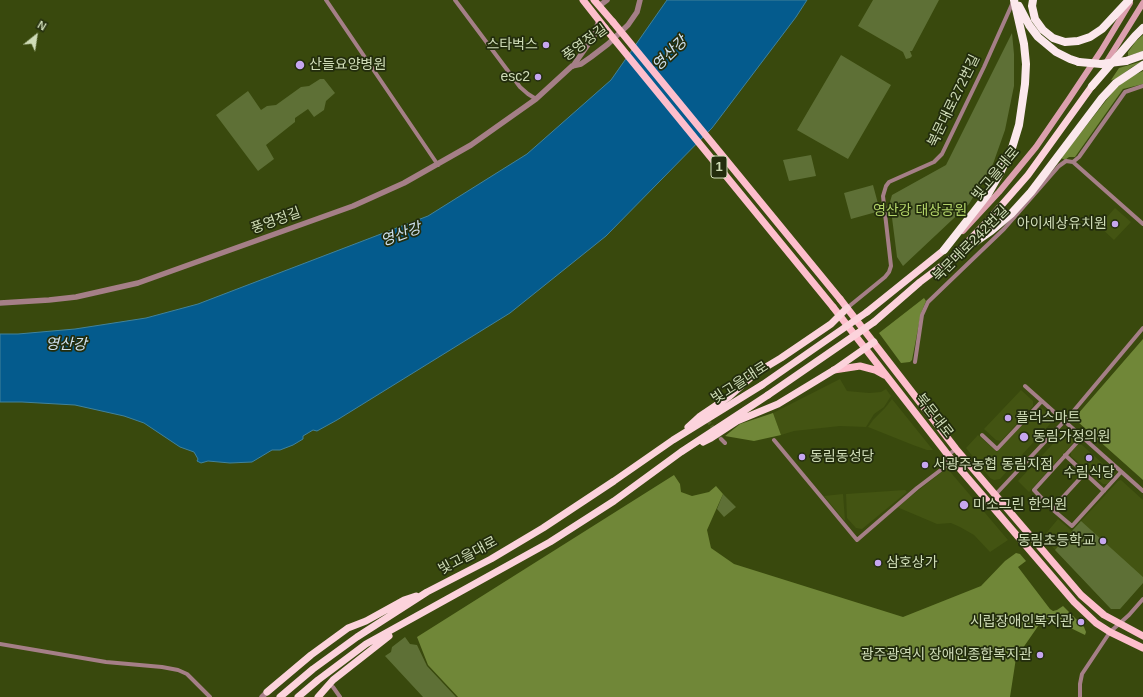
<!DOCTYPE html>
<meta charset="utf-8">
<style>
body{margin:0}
#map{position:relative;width:1143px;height:697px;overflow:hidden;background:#39490d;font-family:Helvetica,sans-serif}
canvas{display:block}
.north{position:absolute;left:16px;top:16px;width:40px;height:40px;-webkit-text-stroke:3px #232d0d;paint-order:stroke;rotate:30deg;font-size:11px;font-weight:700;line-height:16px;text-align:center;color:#cfdcb7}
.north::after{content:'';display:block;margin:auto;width:14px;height:18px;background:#cfdcb7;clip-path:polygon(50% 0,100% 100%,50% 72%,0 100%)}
</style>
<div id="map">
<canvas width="1143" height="697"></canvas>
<div class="north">N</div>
</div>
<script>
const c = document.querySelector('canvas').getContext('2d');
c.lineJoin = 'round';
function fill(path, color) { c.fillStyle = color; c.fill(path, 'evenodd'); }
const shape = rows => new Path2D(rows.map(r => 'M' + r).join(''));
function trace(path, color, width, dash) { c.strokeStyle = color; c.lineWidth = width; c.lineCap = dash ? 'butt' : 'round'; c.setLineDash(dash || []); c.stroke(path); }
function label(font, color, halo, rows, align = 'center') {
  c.font = font + ' Helvetica,"Noto Sans KR",sans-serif'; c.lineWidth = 3.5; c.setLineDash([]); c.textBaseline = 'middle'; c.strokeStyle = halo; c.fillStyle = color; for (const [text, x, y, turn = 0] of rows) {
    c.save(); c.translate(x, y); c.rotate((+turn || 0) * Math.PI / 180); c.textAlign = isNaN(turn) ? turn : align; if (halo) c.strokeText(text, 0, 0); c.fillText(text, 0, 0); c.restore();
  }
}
fill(shape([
 [1115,208,1131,222,1114,240,1099,226],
 [840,379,847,391,869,393,881,392,886,389,891,396,884,407,874,414,866,427,840,426,794,431,781,435,773,413],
 [1021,390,1033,401,1033,406,1001,441,996,440,984,429],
 [892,399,933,450,927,450,913,445,868,427,873,420,885,408],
 [1037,408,1042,408,1050,416,1050,424,1000,479,994,480,990,478,966,448,978,435,997,452],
 [1065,432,1073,438,1073,443,1029,492,1018,481,1063,433],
 [1077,445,1082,445,1112,472,1112,478,1107,484,1103,484,1071,456,1071,451],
 [947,468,1008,540,990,552,974,535,960,527,951,523,937,524,897,507],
 [1121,480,1143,500,1143,583,1120,609,1111,609,1043,537,1058,519,1072,531,1118,481],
 [905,490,907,492,862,529,856,528,847,518,846,494],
 [843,494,845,520,844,520,824,496]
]), '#435412');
fill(shape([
 [873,0,939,0,912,51,910,51,912,56,910,58,906,59,903,52,858,26],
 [1012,33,1014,54,1014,86,1005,130,993,164,969,204,903,266,897,257,890,202,892,195,946,165],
 [841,55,891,85,848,159,797,130],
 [320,79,324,79,335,93,326,101,324,110,314,117,308,109,295,118,295,122,266,145,274,159,258,171,216,115,248,91,261,110,267,106,276,105,301,87,309,86],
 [811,155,816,176,789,181,783,160],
 [873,185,880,211,851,219,844,193],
 [723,494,736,507,724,517,717,509],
 [1081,521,1143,577,1143,583,1120,609,1111,609,1055,550],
 [405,637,410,644,417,645,427,666,456,697,423,697,385,656,391,652,392,647]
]), '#5e7036');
fill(shape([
 [1143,35,1143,51,1128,56,1128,52,1136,41],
 [1143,61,1132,67,1116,79,1111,80,1119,68],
 [1143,71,1143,84,1123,89,1075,157,1069,157,1065,160,1061,158,1115,89,1128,78],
 [924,298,926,301,921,313,912,360,910,362,901,363,879,333],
 [1143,339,1143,480,1078,422,1077,415],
 [773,413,781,435,754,441,725,436,740,424],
 [674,475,680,484,681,492,692,496,709,492,716,486,723,494,707,530,711,548,734,564,903,617,981,586,1005,561,1016,553,1020,554,1026,561,1018,567,1050,609,1053,611,1057,610,1063,606,1084,627,1086,632,1085,635,1052,619,1043,619,1016,658,1010,697,458,697,428,665,417,637]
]), '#708738');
const water = shape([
 [667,0,807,0,796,17,712,128,606,236,510,313,337,420,317,431,313,430,303,436,303,439,293,445,280,450,272,450,252,462,230,463,208,461,201,463,197,461,198,459,194,452,180,447,144,423,124,416,75,405,22,402,0,402,0,334,18,334,75,329,146,318,198,304,428,216,527,154,611,80,667,0]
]);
fill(water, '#045b8d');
trace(water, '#41829a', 1);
trace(shape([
 [701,411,721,439]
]), '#505f26', 4, [4, 2]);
trace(shape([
 [326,0,438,165],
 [455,0,520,87,528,94,536,99],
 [1073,162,1079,157,1125,92,1143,86],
 [847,308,885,277,889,272,891,266,883,196,886,186,889,182,934,162,942,154,984,67,1013,2],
 [915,362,922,315,928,302,1004,229,1059,166,1066,161,1073,162,1143,224],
 [1025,386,1143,491],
 [982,435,997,449,1042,401],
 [1082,437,1034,490,1052,509,1072,526,1121,472],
 [721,439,725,443],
 [774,440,857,540,917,488,946,466,948,455,956,449],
 [1065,455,1104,491],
 [996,494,1071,414,1143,328],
 [1052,509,1085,473],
 [0,644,106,662,162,667,178,670,187,674,210,697],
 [333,687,340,697],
 [1080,697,1080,684,1082,674,1110,632,1129,615,1143,599]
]), '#a57f87', 4);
trace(shape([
 [599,6,607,0],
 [573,66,594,36,599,20],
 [0,303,49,300,76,297,138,283,353,206,404,183,471,145,536,99,572,66,581,64,591,57,608,44,628,25,637,12,640,0],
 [262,697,267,692]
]), '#a57f87', 5.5);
trace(shape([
 [1104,66,1143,3],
 [963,231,999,192,1036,147,1069,99,1101,51,1130,3]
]), '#dca0ae', 6);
trace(shape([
 [583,0,605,28],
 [594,0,613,22],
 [840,299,956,449,1081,595,1104,615,1143,636],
 [833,307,948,455,1074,602,1096,623,1110,632,1143,648],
 [834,370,860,366,875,370,884,375]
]), '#fdbecc', 7);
trace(shape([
 [867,312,944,250],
 [874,322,920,282,952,258,985,224,1028,175,1092,86],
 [688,427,699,417,730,396,756,373,781,358,831,324,847,308],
 [703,442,711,438,737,421,778,404,834,370,874,342],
 [267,692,311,655,348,628,366,621,404,600,416,596],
 [280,697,313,669,357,637,427,592,491,559,543,528,614,481,673,440,762,385],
 [298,697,318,680,366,644,550,542,614,501,681,452,768,395],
 [318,697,333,680,389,636]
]), '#fcd3dc', 7);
trace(shape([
 [1033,0,1032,6,1035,19,1043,30,1053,38,1065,42,1078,41,1090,37,1102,29,1129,0],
 [1019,6,1029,25,1038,37,1056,52,1070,59,1079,62],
 [1126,61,1143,55],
 [1092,86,1135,36,1143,28],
 [944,250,988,194,1000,173,1012,148,1019,125,1025,84,1026,64,1024,44,1014,0],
 [952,258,991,231,1011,214,1031,192,1102,98,1116,83,1143,65]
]), '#fbe8ec', 8);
trace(shape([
 [613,22,840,299],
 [605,28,833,307]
]), '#fdbecc', 7);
trace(shape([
 [762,385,867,312],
 [768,395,874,322]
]), '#fcd3dc', 7);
trace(shape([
 [1079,62,1101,64,1126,61]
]), '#fbe8ec', 8);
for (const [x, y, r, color] of [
 [546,45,4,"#c6a6f0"],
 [300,65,5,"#c6a6f0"],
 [538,77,4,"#c6a6f0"],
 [1115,224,4,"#c6a6f0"],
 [1008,418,4,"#c6a6f0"],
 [1024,437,5,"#c6a6f0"],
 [802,457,4,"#c6a6f0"],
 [1089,458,4,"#c6a6f0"],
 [925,465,4,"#c6a6f0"],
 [964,505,5,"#c6a6f0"],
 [1103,541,4,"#c6a6f0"],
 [878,563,4,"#c6a6f0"],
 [1081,622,4,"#c6a6f0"],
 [1040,655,4,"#c6a6f0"]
]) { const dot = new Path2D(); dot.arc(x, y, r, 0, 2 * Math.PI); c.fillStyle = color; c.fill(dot); trace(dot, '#232d0d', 1.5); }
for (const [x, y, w] of [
 [719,167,16]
]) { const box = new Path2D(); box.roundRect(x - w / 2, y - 11, w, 22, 3); c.fillStyle = '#232d0d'; c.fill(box); trace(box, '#cfdcb7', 1); }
label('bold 13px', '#cfdcb7', null, [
 ["1",719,167]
]);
label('14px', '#cfdcb7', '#232d0d', [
 ["풍영정길",585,43,-36],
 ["북문대로272번길",954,101,-64],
 ["빛고을대로",996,174,-50],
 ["풍영정길",276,221,-20],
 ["북문대로242번길",971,244,-45],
 ["빛고을대로",740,383,-33],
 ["북문대로",934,416,52],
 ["빛고을대로",468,556,-28]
]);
label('14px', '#cfdcb7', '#232d0d', [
 ["스타벅스",538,45,"right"],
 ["산들요양병원",309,65],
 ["esc2",530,77,"right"],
 ["아이세상유치원",1107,224,"right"],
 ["플러스마트",1016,418],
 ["동림가정의원",1033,437],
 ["동림동성당",810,457],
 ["서광주농협 동림지점",933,465],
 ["수림식당",1089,473,"center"],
 ["미소그린 한의원",973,505],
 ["동림초등학교",1095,541,"right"],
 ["삼호상가",886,563],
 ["시립장애인복지관",1073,622,"right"],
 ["광주광역시 장애인종합복지관",1032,655,"right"]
], 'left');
label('14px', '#b3d469', '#232d0d', [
 ["영산강 대상공원",920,211]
]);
label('italic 15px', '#cee0ee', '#232d0d', [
 ["영산강",670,54,-44],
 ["영산강",401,235,-20],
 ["영산강",66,345,1]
]);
</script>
